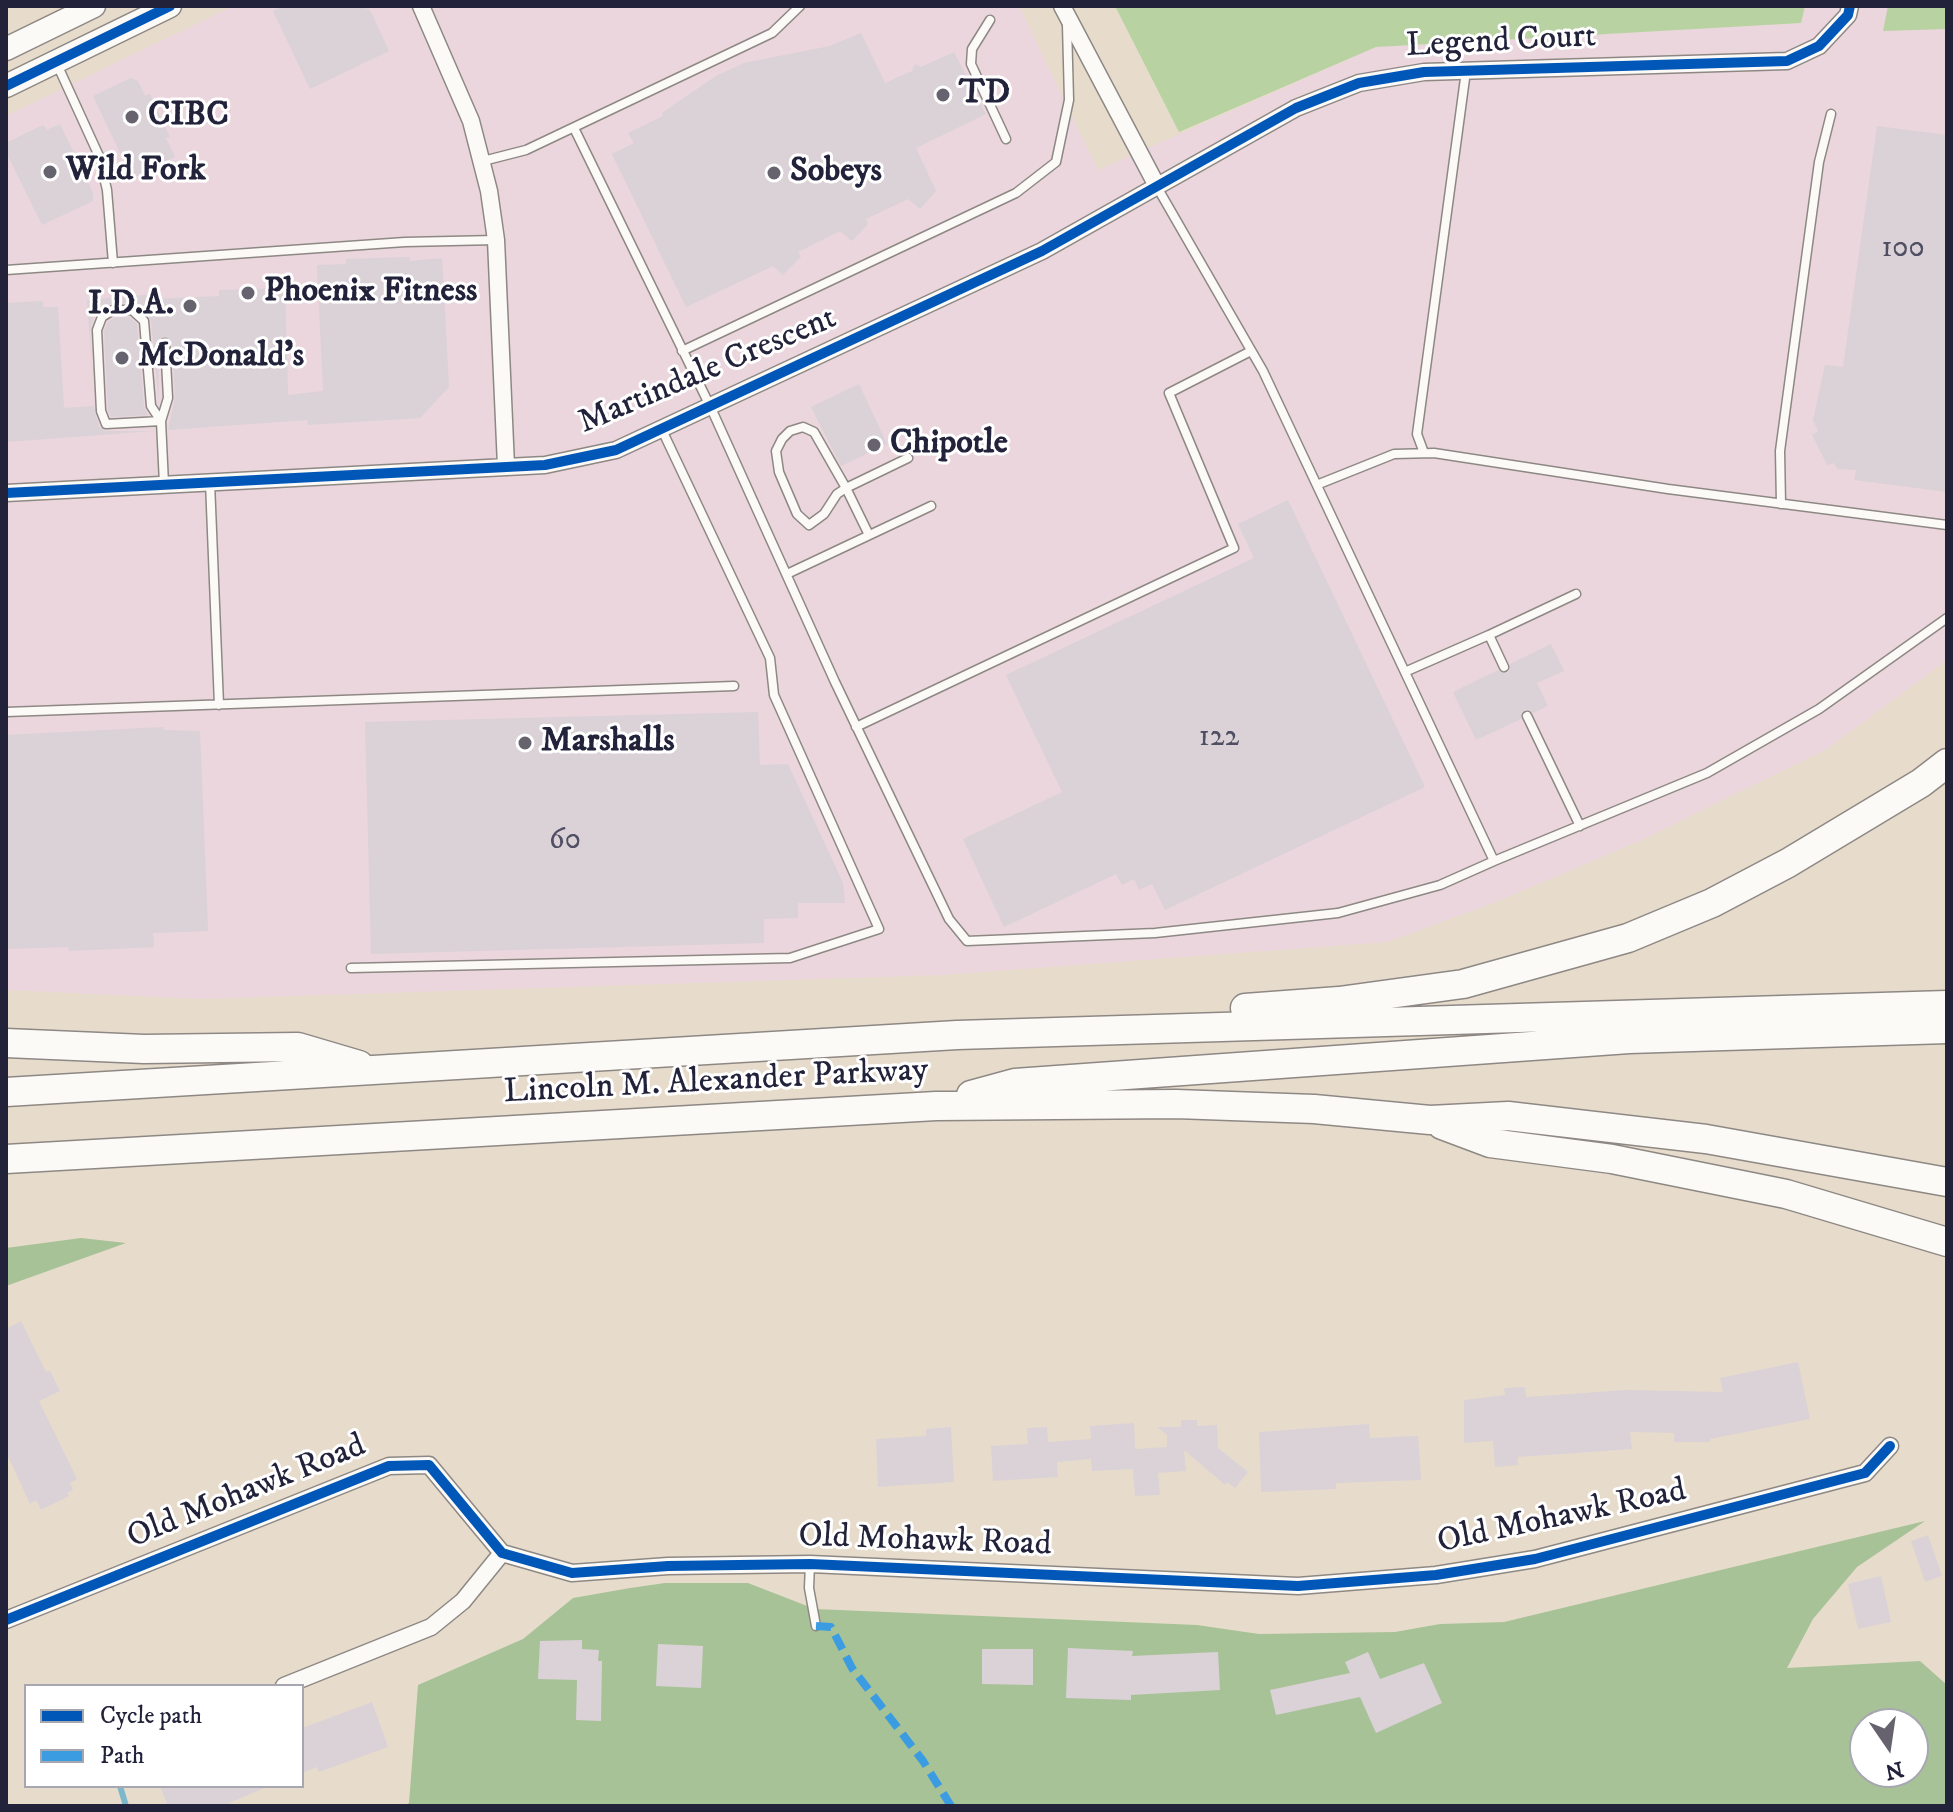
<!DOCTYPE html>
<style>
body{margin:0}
#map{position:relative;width:1953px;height:1812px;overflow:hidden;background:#e7dccc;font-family:"IM FELL DW Pica",serif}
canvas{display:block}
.frame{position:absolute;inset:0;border:8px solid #22223b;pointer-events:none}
.legend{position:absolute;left:24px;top:1684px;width:280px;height:104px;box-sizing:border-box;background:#fff;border:2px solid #a7a7b1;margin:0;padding:10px 14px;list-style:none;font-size:24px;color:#22223b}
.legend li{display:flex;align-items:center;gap:16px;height:40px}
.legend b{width:40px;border:2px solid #a7a7b1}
.north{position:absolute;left:1849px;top:1708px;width:80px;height:80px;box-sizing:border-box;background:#fff;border:2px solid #a7a7b1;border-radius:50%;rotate:167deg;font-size:22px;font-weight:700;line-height:32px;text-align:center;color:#22223b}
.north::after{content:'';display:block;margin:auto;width:28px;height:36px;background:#67636e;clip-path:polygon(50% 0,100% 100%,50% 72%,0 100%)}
</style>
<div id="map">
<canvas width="1953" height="1812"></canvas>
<div class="frame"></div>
<ul class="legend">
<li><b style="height:10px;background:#0057b8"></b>Cycle path</li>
<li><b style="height:10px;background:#3c9ce2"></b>Path</li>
</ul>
<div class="north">N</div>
</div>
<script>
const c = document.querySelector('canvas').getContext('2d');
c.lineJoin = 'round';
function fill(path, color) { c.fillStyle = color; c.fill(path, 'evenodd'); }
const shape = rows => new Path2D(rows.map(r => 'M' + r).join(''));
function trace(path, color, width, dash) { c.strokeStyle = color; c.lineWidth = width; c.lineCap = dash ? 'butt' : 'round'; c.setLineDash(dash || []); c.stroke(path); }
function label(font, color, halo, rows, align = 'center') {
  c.font = font + ' "IM FELL DW Pica",serif'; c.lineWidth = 6; c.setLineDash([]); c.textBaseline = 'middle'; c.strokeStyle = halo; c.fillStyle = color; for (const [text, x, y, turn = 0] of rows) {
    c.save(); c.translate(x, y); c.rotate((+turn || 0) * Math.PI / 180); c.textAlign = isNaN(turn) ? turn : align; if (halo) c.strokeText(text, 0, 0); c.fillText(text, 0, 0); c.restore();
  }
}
fill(shape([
 [233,6,1019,6,1098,170,1376,47,1801,23,1805,6,1947,6,1947,660,1827,749,1642,840,1491,904,1387,942,942,975,200,999,6,990,6,116]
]), '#ead6dc');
fill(shape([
 [1115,6,1805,6,1801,23,1376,47,1179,132],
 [1888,6,1947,6,1947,29,1883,31]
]), '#b8d2a1');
fill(shape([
 [81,1238,126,1243,6,1286,6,1248],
 [1925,1521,1857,1567,1813,1619,1787,1668,1920,1661,1947,1685,1947,1806,403,1806,409,1803,418,1685,523,1639,573,1598,630,1588,665,1583,748,1583,815,1609,1197,1625,1259,1634,1395,1632,1440,1624,1504,1622],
 [1865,1724,1913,1724,1913,1772,1865,1772]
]), '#a8c297');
trace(shape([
 [120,1786,126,1806]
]), '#7cb7cb', 6);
fill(shape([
 [284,6,360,6,370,10,389,51,310,89,273,11],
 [861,33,885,83,912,71,915,64,921,67,954,52,986,114,916,148,936,191,920,209,908,199,866,219,868,224,852,241,840,231,798,252,801,257,783,275,773,266,686,307,612,154,634,143,628,133,663,116,662,113,716,76,744,63,830,46],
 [131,78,138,81,145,96,150,94,170,137,166,138,175,157,164,162,165,167,132,178,93,96],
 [60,124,93,193,93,201,42,225,6,152,6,143,43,125,47,130],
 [1877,126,1947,135,1947,492,1854,480,1856,470,1837,469,1834,463,1827,465,1812,435,1818,431,1813,420,1825,365,1843,367],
 [410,257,410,261,442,258,449,387,420,418,308,425,307,420,168,430,175,398,172,342,165,336,158,341,159,405,151,320,132,303,110,304,95,314,90,330,93,383,87,300,154,294,154,299,219,296,219,290,285,288,288,395,323,391,317,265,346,264,346,259],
 [43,301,43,307,58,307,64,408,94,406,99,427,105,431,154,431,6,442,6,303],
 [115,317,129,317,137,324,144,407,148,415,111,417,108,410,104,331,108,322],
 [859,384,887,444,841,466,811,407],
 [1288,500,1425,787,1165,910,1152,884,1139,890,1134,879,1122,885,1116,874,1004,927,963,839,1062,792,1006,675,1254,558,1238,524],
 [1551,644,1564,671,1537,683,1548,706,1533,713,1525,709,1521,719,1476,740,1453,692,1498,670,1508,673,1510,664],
 [758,712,760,765,788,764,843,883,845,903,798,903,798,918,764,919,764,943,371,954,365,722],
 [163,727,164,730,200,731,208,931,153,933,154,947,69,951,68,947,6,949,6,735],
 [21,1321,46,1372,50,1371,60,1391,39,1401,77,1479,70,1483,73,1490,67,1493,69,1496,41,1510,36,1500,30,1504,6,1452,6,1329],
 [1798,1362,1810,1419,1710,1439,1710,1442,1674,1442,1674,1433,1630,1432,1632,1449,1518,1457,1518,1465,1495,1467,1493,1441,1464,1443,1464,1400,1505,1395,1504,1388,1525,1387,1526,1397,1627,1390,1723,1392,1720,1378],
 [1181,1420,1197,1420,1197,1426,1217,1425,1218,1448,1248,1472,1235,1488,1227,1482,1225,1485,1184,1450,1186,1471,1158,1473,1160,1495,1135,1496,1133,1469,1092,1471,1091,1459,1057,1462,1058,1477,993,1481,991,1446,1028,1444,1027,1428,1047,1427,1048,1442,1091,1439,1090,1426,1134,1423,1135,1449,1167,1447,1167,1435,1157,1427,1181,1427],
 [1369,1424,1370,1438,1418,1436,1421,1480,1336,1483,1336,1489,1261,1492,1259,1432],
 [951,1427,954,1482,878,1487,876,1439,926,1436,926,1429],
 [1928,1535,1942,1576,1925,1582,1911,1541],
 [1881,1576,1891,1622,1858,1629,1848,1584],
 [582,1640,582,1649,599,1650,598,1661,602,1661,601,1721,576,1720,577,1680,538,1679,540,1641],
 [658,1644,703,1646,701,1688,656,1686],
 [1068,1648,1133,1651,1132,1656,1218,1652,1220,1690,1131,1695,1131,1700,1066,1698],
 [982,1649,1033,1649,1033,1685,982,1684],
 [1368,1652,1380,1679,1424,1663,1442,1703,1376,1733,1360,1697,1276,1715,1270,1690,1350,1673,1345,1662],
 [372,1702,388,1747,319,1772,317,1767,302,1773,302,1728],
 [160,1786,269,1786,222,1806,168,1806]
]), '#dad2d7');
const lane = shape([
 [990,20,972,49,971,64,1006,139],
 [56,62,99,156,107,190,113,263],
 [574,128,711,408,835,682,949,919,967,941,1155,933,1338,913,1440,885,1494,861,1263,371,1157,187],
 [483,161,526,150,772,33,800,6],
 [6,270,405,242,496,240],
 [113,310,132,310,144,321,151,406,161,421,106,424,101,411,97,330,102,317,113,310],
 [682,351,1016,193,1056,162,1069,100,1067,25],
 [1424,453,1417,434,1466,71],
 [210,482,219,705],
 [164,484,161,421,168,398,165,343],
 [1319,484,1394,454,1434,453,1668,489,1947,525],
 [1781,504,1780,451,1819,162,1831,114],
 [869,535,846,488,814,432,803,427,790,431,782,439,776,451,779,472,797,514,809,525,824,514,837,494,846,488,908,458],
 [787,574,931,506],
 [1489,635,1576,594],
 [1407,671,1489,635,1504,667],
 [6,712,734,686],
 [1527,716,1580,826],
 [856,727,1234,548,1169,393,1251,351],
 [1494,861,1707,773,1819,709,1947,618],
 [351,968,790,958,879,929,774,695,770,658,662,430],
 [810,1564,809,1588,816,1626]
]);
const street = shape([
 [421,6,471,121,489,191,496,240,506,466],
 [1062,6,1157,186],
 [6,493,545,465,616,450,1042,251,1296,108,1359,83,1424,72,1787,61,1819,46,1848,15,1850,6],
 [6,1620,389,1466,429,1465,502,1553,572,1573,668,1566,810,1564,1298,1586,1436,1575,1535,1559,1865,1473,1890,1446],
 [284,1686,431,1627,463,1601,502,1553]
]);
const secondary = shape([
 [6,49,94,6],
 [6,86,170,6]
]);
const highway = shape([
 [1245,1008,1339,1001,1463,984,1628,938,1712,903,1788,863,1921,783,1947,763],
 [6,1043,144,1049,298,1047,359,1065],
 [6,1092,957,1035,1947,1005],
 [971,1095,1015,1083,1629,1039,1947,1029],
 [1442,1125,1490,1143,1612,1159,1786,1194,1947,1242],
 [6,1159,936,1106,1176,1104,1314,1109,1430,1120,1508,1116,1706,1139,1947,1182]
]);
trace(lane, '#8e8884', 11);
trace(street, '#8e8884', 19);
trace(secondary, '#8e8884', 25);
trace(highway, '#8e8884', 31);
trace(lane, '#fbfaf7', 8);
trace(street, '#fbfaf7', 16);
trace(secondary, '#fbfaf7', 22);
trace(highway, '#fbfaf7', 28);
trace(shape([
 [816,1626,831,1627,852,1668,923,1761,951,1806]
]), '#3c9ce2', 8, [16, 8]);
trace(shape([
 [6,86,170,6],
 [6,493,545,465,616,450,1042,251,1296,108,1359,83,1424,72,1787,61,1819,46,1848,15,1850,6],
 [6,1620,389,1466,429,1465,502,1553,572,1573,668,1566,810,1564,1298,1586,1436,1575,1535,1559,1865,1473,1890,1446]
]), '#0057b8', 10);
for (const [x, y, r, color] of [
 [943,95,8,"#67636e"],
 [132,117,8,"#67636e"],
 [50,172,8,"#67636e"],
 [774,173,8,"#67636e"],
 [248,293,8,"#67636e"],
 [190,306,8,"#67636e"],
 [122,358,8,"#67636e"],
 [874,445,8,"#67636e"],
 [525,743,8,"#67636e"]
]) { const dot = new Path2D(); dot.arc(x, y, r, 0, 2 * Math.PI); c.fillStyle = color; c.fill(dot); trace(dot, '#fff', 3); }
label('30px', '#504e62', null, [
 ["100",1903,250],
 ["122",1219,739],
 ["60",565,842]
]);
label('34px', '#22223b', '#fff', [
 ["Legend Court",1501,43,-3],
 ["Martindale Crescent",708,372,-23],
 ["Lincoln M. Alexander Parkway",716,1083,-3],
 ["Old Mohawk Road",247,1493,-22],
 ["Old Mohawk Road",1562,1518,-12],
 ["Old Mohawk Road",925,1542,2]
]);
label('bold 34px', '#22223b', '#fff', [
 ["TD",959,95],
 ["CIBC",148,117],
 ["Wild Fork",66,172],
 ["Sobeys",790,173],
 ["Phoenix Fitness",264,293],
 ["I.D.A.",174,306,"right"],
 ["McDonald's",138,358],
 ["Chipotle",890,445],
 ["Marshalls",541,743]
], 'left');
</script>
